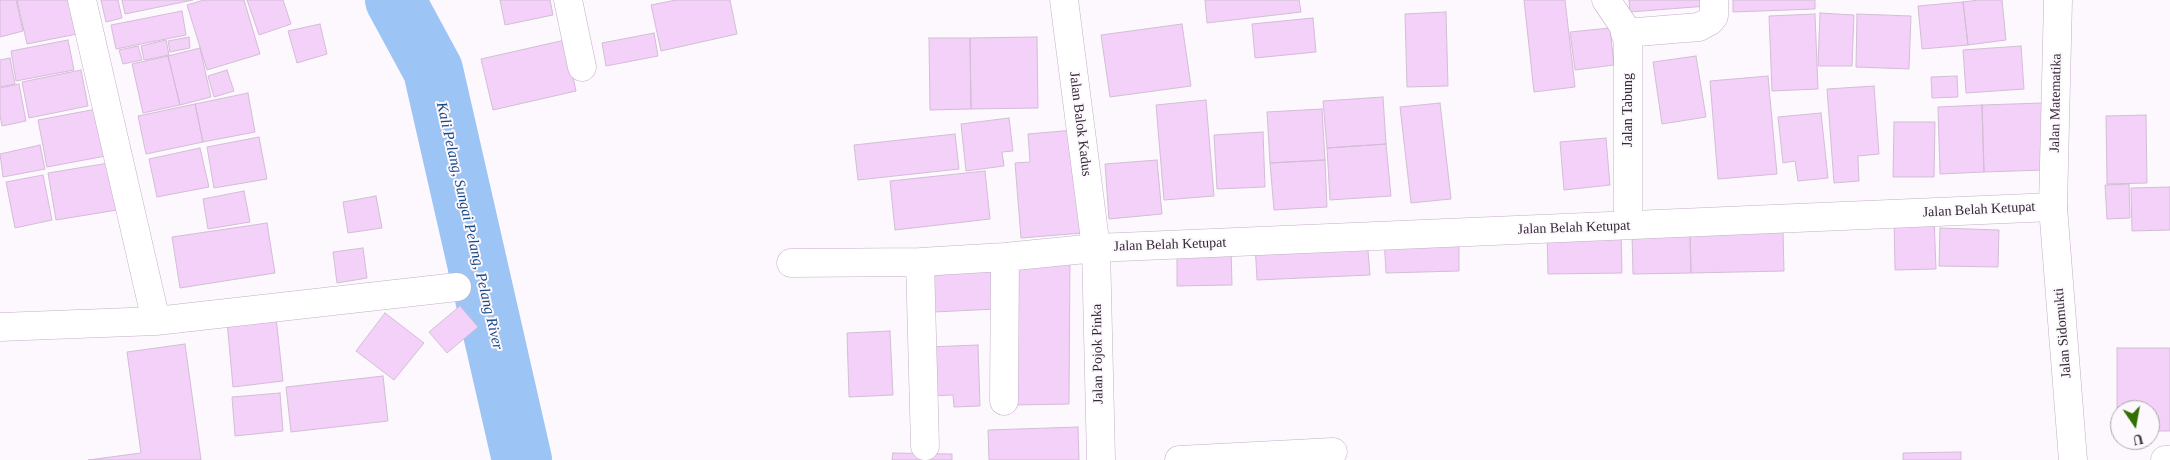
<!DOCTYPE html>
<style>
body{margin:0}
#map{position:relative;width:2170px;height:460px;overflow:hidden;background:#fdf8fe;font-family:"Times New Roman",serif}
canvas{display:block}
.north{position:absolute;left:2110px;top:400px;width:50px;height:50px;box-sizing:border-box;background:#fdf8fe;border:1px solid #aca5ad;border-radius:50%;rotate:168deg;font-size:14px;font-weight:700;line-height:20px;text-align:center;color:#322933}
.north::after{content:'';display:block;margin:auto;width:18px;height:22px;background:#326f01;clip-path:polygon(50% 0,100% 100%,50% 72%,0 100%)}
</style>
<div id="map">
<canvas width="2170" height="460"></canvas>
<div class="north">U</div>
</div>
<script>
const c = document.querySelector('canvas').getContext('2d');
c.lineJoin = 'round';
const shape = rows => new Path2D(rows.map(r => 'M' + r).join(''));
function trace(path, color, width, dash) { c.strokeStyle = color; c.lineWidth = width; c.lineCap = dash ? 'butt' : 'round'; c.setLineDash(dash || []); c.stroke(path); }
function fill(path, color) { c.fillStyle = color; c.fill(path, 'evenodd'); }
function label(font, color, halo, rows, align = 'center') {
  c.font = font + ' "Times New Roman",serif'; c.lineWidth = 4; c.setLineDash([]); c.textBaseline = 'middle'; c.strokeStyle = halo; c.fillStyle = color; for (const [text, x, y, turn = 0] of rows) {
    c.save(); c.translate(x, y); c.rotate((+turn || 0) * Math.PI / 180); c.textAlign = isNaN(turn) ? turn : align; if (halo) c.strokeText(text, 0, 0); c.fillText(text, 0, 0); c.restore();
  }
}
trace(shape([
 [395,0,433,70,522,460]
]), '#9cc4f4', 60);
const building = shape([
 [0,0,16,0,23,31,0,37,0,0],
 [17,0,81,0,87,32,27,44,17,0],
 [101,0,118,0,122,18,106,22,101,0],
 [122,0,193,0,125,14,122,0],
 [204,0,244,0,260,54,207,70,187,5,204,0],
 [247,0,283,0,291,24,259,35,247,0],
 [500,0,550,0,553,15,505,25,500,0],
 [676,0,730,0,737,34,661,51,651,5,676,0],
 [1205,0,1299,0,1301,12,1207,23,1205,0],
 [1524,0,1565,0,1575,87,1534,92,1524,0],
 [1629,0,1707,0,1707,6,1630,12,1629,0],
 [1733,0,1815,0,1815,9,1733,12,1733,0],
 [1979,0,2002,0,2006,40,1968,45,1963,2,1979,0],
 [1963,2,1968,45,1922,49,1918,6,1963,2],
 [182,11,186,35,116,49,111,25,182,11],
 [1446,12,1448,86,1407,87,1405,14,1446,12],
 [1820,13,1854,15,1852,66,1818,66,1820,13],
 [1815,14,1818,89,1772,91,1769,16,1815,14],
 [1857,14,1911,16,1909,69,1856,67,1857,14],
 [1313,18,1316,52,1255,58,1252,24,1313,18],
 [320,24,327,54,297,63,288,31,320,24],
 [1182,24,1191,86,1110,97,1101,35,1182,24],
 [1610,28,1614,65,1575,70,1570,32,1610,28],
 [654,33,658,56,606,66,602,43,654,33],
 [189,37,190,48,170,52,168,41,189,37],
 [1037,37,1038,108,971,109,970,38,1037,37],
 [929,38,970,38,971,109,930,110,929,38],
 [68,40,74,70,16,81,11,51,68,40],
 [166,40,169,55,144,60,141,46,166,40],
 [565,40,576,91,493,110,481,59,565,40],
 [138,46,142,60,123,64,119,50,138,46],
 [2021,46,2024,89,1966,93,1963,50,2021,46],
 [200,48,211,97,180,105,168,56,200,48],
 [168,56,180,105,143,113,132,64,168,56],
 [1696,56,1706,117,1662,124,1653,62,1696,56],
 [10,58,15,84,0,87,0,60,10,58],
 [81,70,88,106,29,118,22,82,81,70],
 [227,70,234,91,214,97,208,76,227,70],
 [1768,76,1777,174,1718,179,1710,81,1768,76],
 [1957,76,1958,97,1932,98,1931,77,1957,76],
 [19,84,26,121,2,126,0,115,0,88,19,84],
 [1874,86,1879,154,1858,156,1859,181,1834,183,1827,89,1874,86],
 [248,93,255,132,203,142,195,104,248,93],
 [1383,97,1386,144,1327,148,1323,101,1383,97],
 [1206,100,1214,196,1164,200,1156,105,1206,100],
 [1440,103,1451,199,1411,203,1400,107,1440,103],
 [2042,103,2044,170,1984,172,1982,105,2042,103],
 [195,104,203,142,146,154,138,116,195,104],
 [1982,105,1984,172,1940,174,1938,107,1982,105],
 [102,108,111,155,47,167,38,120,102,108],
 [1322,109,1325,160,1270,163,1267,112,1322,109],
 [1821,113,1828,178,1798,181,1795,161,1783,163,1778,117,1821,113],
 [2146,115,2147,183,2107,184,2106,116,2146,115],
 [1009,118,1013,151,1002,152,1004,166,966,171,961,124,1009,118],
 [1894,122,1935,122,1934,177,1893,177,1894,122],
 [1074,130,1083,233,1021,238,1015,163,1030,162,1028,134,1074,130],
 [1263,132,1265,187,1217,189,1214,135,1263,132],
 [955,134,959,169,858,180,854,145,955,134],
 [259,137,267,179,214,188,207,147,259,137],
 [1606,138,1610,185,1564,190,1560,142,1606,138],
 [1386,144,1391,196,1330,200,1327,148,1386,144],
 [40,145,45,169,3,177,0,154,40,145],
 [200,148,209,187,157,197,149,159,200,148],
 [1157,160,1162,214,1109,219,1105,164,1157,160],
 [1325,160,1327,207,1274,210,1270,163,1325,160],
 [115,162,123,209,56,220,48,173,115,162],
 [985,171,990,219,895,230,890,181,985,171],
 [43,175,52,220,15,228,6,182,43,175],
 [2129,184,2130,218,2107,219,2105,185,2129,184],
 [2170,187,2170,230,2132,231,2131,188,2170,187],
 [244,191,250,222,208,229,203,199,244,191],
 [376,196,382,228,348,233,343,202,376,196],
 [1934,218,1936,269,1895,270,1894,219,1934,218],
 [267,223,275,273,180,288,172,237,267,223],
 [1940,228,1999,230,1998,267,1939,266,1940,228],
 [1783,231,1784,271,1691,273,1690,233,1783,231],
 [1621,232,1622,273,1548,274,1547,233,1621,232],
 [1690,233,1691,273,1633,274,1632,234,1690,233],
 [1459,235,1459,271,1386,273,1384,237,1459,235],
 [1367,238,1370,275,1257,280,1255,244,1367,238],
 [363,248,367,278,337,283,333,252,363,248],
 [1231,248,1232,285,1177,286,1177,249,1231,248],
 [1070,256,1069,404,1015,405,1013,259,1070,256],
 [994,271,996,309,934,312,932,274,994,271],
 [460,306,478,327,447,353,429,332,460,306],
 [385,313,424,343,394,380,356,351,385,313],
 [276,317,283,381,233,387,227,322,276,317],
 [890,331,893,395,849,397,847,333,890,331],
 [185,344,201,460,88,460,141,453,127,352,185,344],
 [978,345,980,406,954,407,953,395,929,396,927,347,978,345],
 [2117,348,2170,348,2170,431,2150,431,2150,410,2120,410,2120,431,2117,431,2117,348],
 [383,376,388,421,291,432,286,387,383,376],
 [280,393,283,431,235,436,232,397,280,393],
 [1078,427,1079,460,989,460,988,430,1078,427],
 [1961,452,1961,460,1903,460,1903,453,1961,452],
 [893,453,952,454,952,460,892,460,893,453]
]);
fill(building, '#f3d1f9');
trace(building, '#d3bdd6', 1);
const street = shape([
 [568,0,582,67],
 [1064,0,1096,248,1101,460],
 [1606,0,1623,25,1628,42,1628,225],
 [1625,33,1699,27,1710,21,1714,16,1714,0],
 [920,262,925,446],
 [791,263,920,262,1005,257,1096,248,2053,207],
 [156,321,457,287],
 [0,327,156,321,82,0],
 [1004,401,1005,257],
 [1179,460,1333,452],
 [2165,460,2170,460]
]);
const secondary = shape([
 [2058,0,2053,207,2073,460]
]);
trace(street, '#c3aec7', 29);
trace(secondary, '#c3aec7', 29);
trace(street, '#fff', 28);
trace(secondary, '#fff', 28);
label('14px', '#322933', '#fdf8fe', [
 ["Jalan Matematika",2056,103,-89],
 ["Jalan Tabung",1628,110,-90],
 ["Jalan Balok Kadus",1080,124,83],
 ["Jalan Belah Ketupat",1979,210,-3],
 ["Jalan Belah Ketupat",1574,228,-2],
 ["Jalan Belah Ketupat",1170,245,-2],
 ["Jalan Sidomukti",2063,333,-95],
 ["Jalan Pojok Pinka",1098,354,-91]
]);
label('italic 15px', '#164b84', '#fdf8fe', [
 ["Kali Pelang, Sungai Pelang, Pelang River",469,226,77]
]);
</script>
